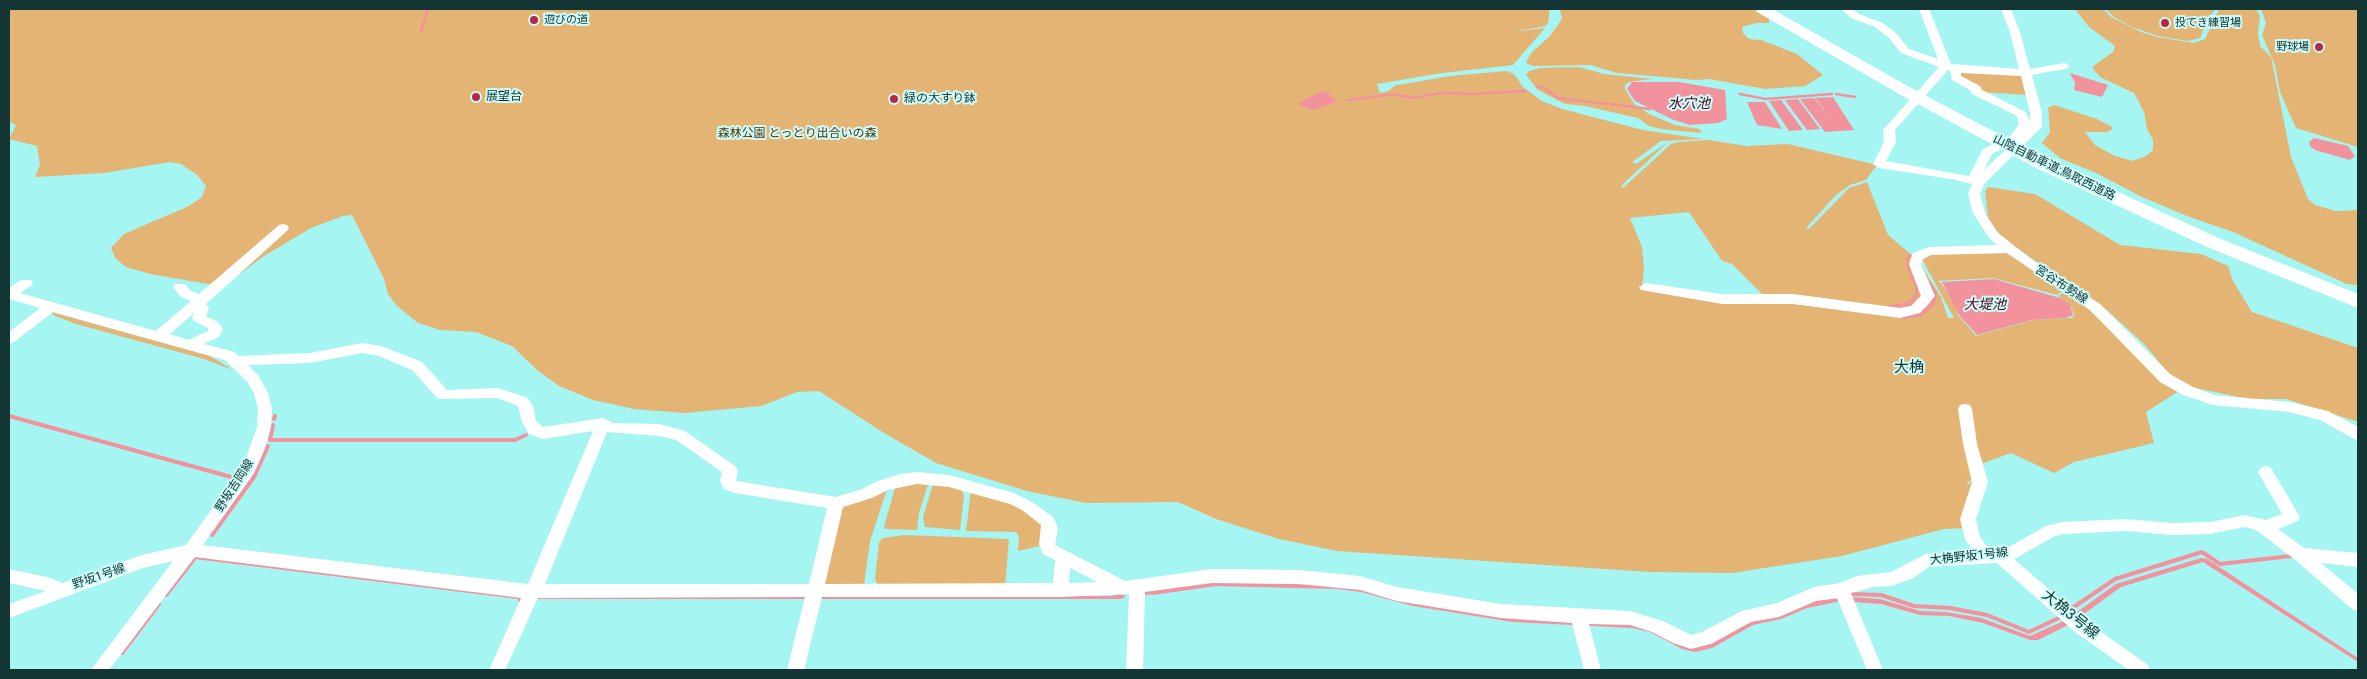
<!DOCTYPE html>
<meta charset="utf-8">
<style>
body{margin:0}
#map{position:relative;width:2367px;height:679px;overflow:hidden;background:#a5f5f2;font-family:Roboto,sans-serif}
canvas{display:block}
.frame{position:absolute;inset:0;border:10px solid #133534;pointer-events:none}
</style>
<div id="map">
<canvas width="2367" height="679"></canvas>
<div class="frame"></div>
</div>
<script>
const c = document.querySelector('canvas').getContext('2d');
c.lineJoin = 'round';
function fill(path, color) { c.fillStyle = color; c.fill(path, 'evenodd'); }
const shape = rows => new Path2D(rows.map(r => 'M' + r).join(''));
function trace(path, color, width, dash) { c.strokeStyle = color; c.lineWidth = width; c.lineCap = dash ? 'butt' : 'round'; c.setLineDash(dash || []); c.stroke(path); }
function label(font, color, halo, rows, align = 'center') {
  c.font = font + ' Roboto,"Noto Sans JP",sans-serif'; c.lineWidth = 4; c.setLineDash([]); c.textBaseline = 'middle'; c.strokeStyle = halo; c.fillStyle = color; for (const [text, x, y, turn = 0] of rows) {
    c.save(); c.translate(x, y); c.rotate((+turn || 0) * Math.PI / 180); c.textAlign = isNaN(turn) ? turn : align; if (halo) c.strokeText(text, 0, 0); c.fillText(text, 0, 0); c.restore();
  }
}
fill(shape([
 [9,9,1549,9,1549,20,1546,26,1513,32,1545,28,1513,65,1442,73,1377,84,1380,93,1388,91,1396,85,1410,83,1450,76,1506,71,1514,74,1523,87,1542,101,1562,109,1643,130,1703,139,1661,141,1632,162,1636,164,1668,142,1624,183,1621,187,1623,188,1671,144,1678,142,1708,140,1747,146,1788,144,1877,165,1866,180,1850,185,1836,195,1806,228,1809,229,1849,188,1867,182,1888,235,1913,256,1922,296,1917,304,1905,308,1764,296,1732,264,1722,261,1689,212,1630,218,1642,247,1644,268,1642,288,1918,313,1926,308,1932,298,1922,267,1941,297,1948,318,1954,318,1922,259,1927,254,2006,253,2067,290,2062,291,2057,295,1993,278,1937,281,1941,283,1954,303,1958,315,1976,336,2033,320,2072,318,2074,315,2071,306,2058,296,2067,290,2179,391,2146,412,2154,443,2074,462,2054,473,2011,453,1978,465,1977,475,1967,483,1968,485,1977,477,1967,528,1944,529,1842,556,1732,573,1650,572,1337,551,1279,539,1216,519,1178,502,1086,503,1027,491,936,463,884,433,819,391,797,392,761,406,684,413,634,409,593,400,559,386,537,370,512,346,476,332,440,330,418,323,397,306,388,294,384,279,352,215,343,216,311,228,264,256,234,278,214,285,150,274,126,267,116,259,111,248,124,234,189,206,202,197,206,186,197,175,181,164,170,162,104,173,35,177,40,165,37,146,9,139,16,125,9,121],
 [1560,9,1755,9,1769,18,1769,23,1756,23,1742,27,1743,33,1749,39,1761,40,1797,54,1823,75,1805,86,1765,89,1709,79,1697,80,1617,73,1590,65,1534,66,1528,64,1526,62,1532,52,1550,36,1562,19],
 [2075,9,2103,9,2111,17,2141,32,2157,37,2194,43,2205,39,2219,9,2256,9,2260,16,2258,33,2260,46,2271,57,2291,157,2308,199,2315,205,2336,211,2358,210,2358,285,2347,284,2233,232,2187,216,2142,197,2096,173,2060,158,2042,143,2050,132,2048,108,2054,105,2097,119,2111,126,2113,129,2107,132,2085,132,2095,145,2115,156,2133,161,2146,156,2153,150,2153,140,2147,129,2144,112,2134,93,2100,77,2092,67,2113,52,2115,46,2089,27],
 [2106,9,2216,9,2209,17,2200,38,2188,41,2158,36,2132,27,2114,17],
 [2261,9,2358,9,2358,147,2296,128,2280,92,2275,65,2262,35,2266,23],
 [1579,67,1604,74,1653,79,1629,82,1625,85,1625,89,1635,105,1649,114,1675,125,1699,129,1702,133,1661,129,1649,126,1638,118,1585,106,1565,104,1538,90,1526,75,1529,71,1540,68],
 [1958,71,2021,74,2028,95,1979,92,1958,81],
 [1988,187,2035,194,2120,245,2201,254,2228,266,2233,281,2252,312,2358,348,2358,422,2286,399,2248,399,2191,387,2170,375,2145,345,2107,310,2002,238,1988,218,1985,191],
 [51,312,210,356,233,370,204,359,76,324,55,316],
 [929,481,919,513,917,530,885,529,884,527,896,484],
 [934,481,958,486,962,491,964,497,960,530,925,527,923,517],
 [888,486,870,541,864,585,822,587,838,509],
 [971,490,1010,501,1044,523,1044,545,1018,551,1019,537,1016,532,966,531],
 [904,535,1009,539,1005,587,878,585,875,579,879,542,883,538]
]), '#e4b474');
fill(shape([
 [2070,73,2108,85,2102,97,2074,90,2075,83],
 [1632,82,1679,82,1725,90,1727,119,1718,123,1690,125,1674,120,1635,101,1627,89],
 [1322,91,1327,92,1337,102,1313,110,1297,104],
 [1833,97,1854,130,1825,132,1800,99,1814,98,1830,118,1815,98],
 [1798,99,1820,129,1807,130,1785,100],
 [1781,100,1803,130,1789,131,1769,101],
 [1747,102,1765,102,1782,129,1757,125],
 [2314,138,2348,146,2355,156,2350,160,2315,150,2310,146,2309,142],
 [1994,279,2060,298,2070,305,2073,315,2066,318,2032,320,1977,335,1959,315,1942,282],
 [196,557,519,596,1111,596,1119,594,1126,596,1121,599,538,599,522,604,493,670,490,670,519,603,518,599,195,559],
 [2201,558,2207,559,2358,658,2358,662,2203,562,2121,587,2070,624,2038,640,2030,640,1983,623,1949,616,1920,615,1881,604,1841,601,1807,608,1781,619,1753,625,1712,648,1695,652,1682,649,1650,632,1632,628,1513,622,1413,606,1361,592,1337,589,1216,586,1153,595,1152,591,1199,582,1336,585,1630,624,1702,646,1724,637,1746,623,1814,601,1850,597,1880,599,1920,611,1946,612,1981,618,2030,636,2066,620,2116,584]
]), '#f2929c');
trace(shape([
 [421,31,428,9],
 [1537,87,1541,86,1558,98,1650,109],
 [1740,94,1766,99,1832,94],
 [1836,94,1855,97],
 [1347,100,1393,94,1413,98,1440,93,1473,94,1526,91],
 [1910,255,1907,259,1908,268,1917,288,1916,296],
 [1929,282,1935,292,1934,296]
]), '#f2929c', 2.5);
trace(shape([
 [1890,307,1909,304,1917,295],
 [1903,317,1921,314,1933,304,1935,295],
 [9,416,235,478],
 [274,419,275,416],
 [273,425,270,440,515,440,526,435],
 [212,535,254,477,268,446],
 [1143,593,1157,592],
 [1851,594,1881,595,1914,606,1950,608,1987,615,2029,632,2061,617],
 [166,595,194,559],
 [2068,611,2115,579,2202,552,2220,564,2291,556],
 [122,653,159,604]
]), '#f2929c', 4);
fill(shape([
 [1841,9,1852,9,1859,14,1883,23,1897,34,1909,49,1938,59,1919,9,1929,9,1951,64,2019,69,2010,32,2001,9,2011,9,2020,32,2030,69,2065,63,2070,66,2065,69,2032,75,2042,113,2042,127,1984,184,1980,194,1985,213,1997,232,2031,259,2100,304,2170,374,2193,387,2214,395,2289,402,2328,411,2358,427,2358,441,2320,420,2289,412,2213,405,2183,395,2160,382,2090,310,2007,253,1931,255,1923,259,1921,264,1935,296,1920,313,1900,318,1793,304,1722,304,1641,290,1639,287,1646,283,1722,294,1793,294,1900,308,1911,306,1921,296,1909,264,1913,253,1929,247,1997,245,1989,238,1973,213,1968,194,1972,184,1951,179,1879,168,1873,164,1884,142,1883,130,1939,67,1901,53,1889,38,1875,27,1851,18,1841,9],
 [1948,70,1950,71,1952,80,1970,90,1972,94,2017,116,2019,124,2011,135,1983,149,1969,176,1886,161,1896,142,1895,130,1948,70],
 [1961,73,2021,76,2030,113,2030,122,2026,112,1982,90,1980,86,1961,76,1961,73],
 [2013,143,1984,170,1992,154,2013,143],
 [283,224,287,225,289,228,287,231,206,304,209,308,206,316,218,322,223,329,219,337,204,344,235,352,238,356,310,353,362,343,381,346,422,362,447,390,498,388,528,398,533,406,536,421,543,427,603,418,613,423,659,424,685,431,735,466,738,470,736,481,836,497,862,489,878,481,900,474,917,472,949,475,1014,493,1032,502,1053,517,1058,528,1055,545,1125,581,1212,569,1299,570,1360,576,1397,587,1501,604,1630,611,1663,621,1691,635,1702,632,1742,611,1777,603,1814,587,1840,583,1857,576,1891,572,1926,554,1973,551,1965,539,1960,519,1972,482,1963,444,1958,409,1960,405,1965,404,1970,405,1972,409,1977,444,1988,482,1976,519,1980,537,1990,550,2009,547,2046,526,2063,522,2126,519,2171,523,2210,522,2245,515,2266,520,2282,514,2258,472,2261,468,2266,466,2271,468,2300,517,2298,521,2278,529,2304,548,2358,553,2358,567,2321,563,2358,594,2358,611,2352,609,2294,559,2256,530,2245,527,2210,534,2171,535,2126,531,2063,534,2055,536,2014,559,2087,622,2148,665,2150,670,2129,670,2075,632,1997,563,1929,567,1913,578,1892,586,1873,587,1851,593,1883,670,1867,670,1837,598,1816,601,1779,617,1751,622,1711,644,1691,649,1673,643,1652,632,1630,625,1589,624,1601,670,1584,670,1572,623,1501,618,1397,601,1360,590,1299,584,1212,583,1145,592,1143,670,1126,670,1129,594,1060,597,822,597,804,670,787,670,805,597,538,598,505,670,489,670,521,598,195,557,109,670,91,670,173,561,143,568,9,618,9,604,46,591,9,583,9,569,51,578,62,583,142,555,186,545,243,466,257,427,258,409,254,393,248,383,225,360,53,312,14,342,9,344,9,332,40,308,9,299,9,288,21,280,31,280,33,283,31,286,20,293,156,331,191,301,181,297,173,287,175,284,185,284,191,291,199,294,279,225,283,224],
 [194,313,192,318,194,321,208,328,208,331,188,340,170,334,194,313],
 [362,353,379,356,412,370,438,399,497,398,518,406,522,422,529,434,543,439,593,431,528,584,203,545,254,473,264,451,271,427,272,409,268,393,258,375,248,365,310,363,362,353],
 [607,432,659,436,676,440,722,472,720,481,724,489,735,493,827,508,809,584,545,584,607,432],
 [917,484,949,487,1010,504,1022,510,1041,525,1039,544,1043,554,1055,560,1053,583,825,584,843,507,872,498,888,490,917,484],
 [1070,568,1097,582,1069,583,1070,568]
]), '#fff');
fill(shape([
 [1755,9,1772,9,1913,89,2048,160,2221,239,2358,294,2358,308,2207,247,2036,168,1901,95,1757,12,1755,9]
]), '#fff');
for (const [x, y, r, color] of [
 [534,20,5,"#b8274a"],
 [2165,23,5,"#b8274a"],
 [2319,47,5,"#b8274a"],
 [476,97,5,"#b8274a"],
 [894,99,5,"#b8274a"]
]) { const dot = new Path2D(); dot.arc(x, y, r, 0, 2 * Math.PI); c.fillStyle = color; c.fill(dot); trace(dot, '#cefcfa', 2); }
label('11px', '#133534', '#cefcfa', [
 ["遊びの道",544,20],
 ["投てき練習場",2175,23],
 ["野球場",2309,47,"right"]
], 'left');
label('12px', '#133534', '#cefcfa', [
 ["展望台",486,97],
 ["緑の大すり鉢",904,99]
], 'left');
label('12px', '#4f3204', '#cefcfa', [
 ["森林公園 とっとり出合いの森",797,134]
]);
label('12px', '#133534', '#cefcfa', [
 ["山陰自動車道;鳥取西道路",2054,168,26],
 ["宮谷布勢線",2061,285,33],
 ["野坂吉岡線",235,486,-57],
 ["大桷野坂1号線",1969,557,-6],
 ["野坂1号線",99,577,-19]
]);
label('italic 14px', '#52061b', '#cefcfa', [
 ["水穴池",1689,104],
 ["大堤池",1985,305]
]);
label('15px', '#133534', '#cefcfa', [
 ["大桷",1909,368]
]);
label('15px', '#133534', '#cefcfa', [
 ["大桷3号線",2070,615,39]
]);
</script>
